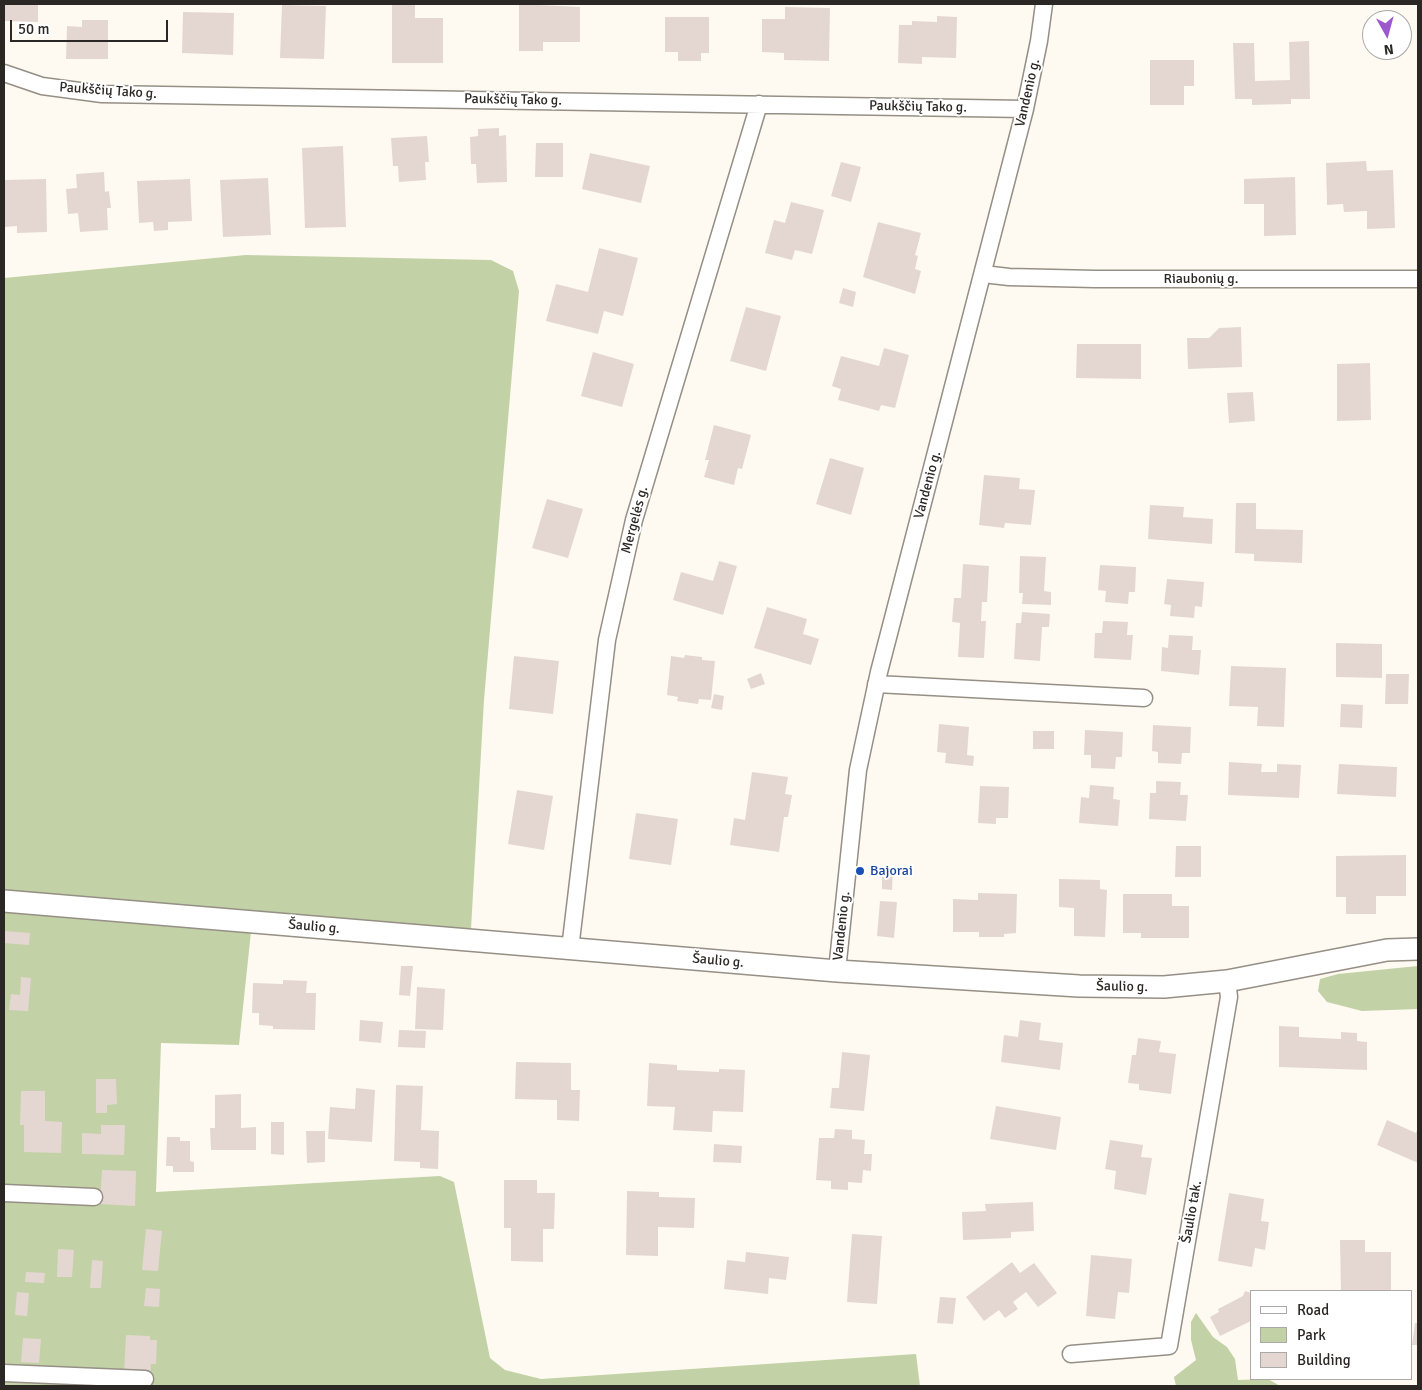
<!DOCTYPE html>
<meta charset="utf-8">
<style>
body{margin:0}
#map{position:relative;width:1422px;height:1390px;overflow:hidden;background:#fffaf1;font-family:Signika,sans-serif}
canvas{display:block}
.frame{position:absolute;inset:0;border:5px solid #2a2724;pointer-events:none}
.legend{position:absolute;left:1250px;top:1290px;width:162px;height:90px;box-sizing:border-box;background:#fff;border:1px solid #aaa9a7;margin:0;padding:6px 9px;list-style:none;font-size:15px;color:#2a2724}
.legend li{display:flex;align-items:center;gap:10px;height:25px}
.legend b{width:25px;border:1px solid #aaa9a7}
.north{position:absolute;left:1362px;top:10px;width:50px;height:50px;box-sizing:border-box;background:#fff;border:1px solid #aaa9a7;border-radius:50%;rotate:173deg;font-size:14px;font-weight:700;line-height:20px;text-align:center;color:#2a2724}
.north::after{content:'';display:block;margin:auto;width:18px;height:22px;background:#9c58cd;clip-path:polygon(50% 0,100% 100%,50% 72%,0 100%)}
.scale{position:absolute;left:10px;top:20px;width:158px;height:22px;box-sizing:border-box;border:2px solid #2a2724;border-top:0;padding-left:6px;font-size:15px;line-height:18px;white-space:nowrap;color:#2a2724;-webkit-text-stroke:4px #fff;paint-order:stroke}
</style>
<div id="map">
<canvas width="1422" height="1390"></canvas>
<div class="frame"></div>
<ul class="legend">
<li><b style="height:6px;background:#fff"></b>Road</li>
<li><b style="height:14px;background:#c3d1a6"></b>Park</li>
<li><b style="height:14px;background:#e4d7d2"></b>Building</li>
</ul>
<div class="north">N</div>
<div class="scale">50 m</div>
</div>
<script>
const c = document.querySelector('canvas').getContext('2d');
c.lineJoin = 'round';
function fill(path, color) { c.fillStyle = color; c.fill(path, 'evenodd'); }
const shape = rows => new Path2D(rows.map(r => 'M' + r).join(''));
function trace(path, color, width, dash) { c.strokeStyle = color; c.lineWidth = width; c.lineCap = dash ? 'butt' : 'round'; c.setLineDash(dash || []); c.stroke(path); }
function label(font, color, halo, rows, align = 'center') {
  c.font = font + ' Signika,sans-serif'; c.lineWidth = 4; c.setLineDash([]); c.textBaseline = 'middle'; c.strokeStyle = halo; c.fillStyle = color; for (const [text, x, y, turn = 0] of rows) {
    c.save(); c.translate(x, y); c.rotate((+turn || 0) * Math.PI / 180); c.textAlign = isNaN(turn) ? turn : align; if (halo) c.strokeText(text, 0, 0); c.fillText(text, 0, 0); c.restore();
  }
}
fill(shape([
 [246,255,491,260,513,271,519,291,484,700,471,929,253,913,239,1045,161,1043,156,1192,440,1176,454,1182,490,1358,505,1370,541,1379,916,1354,920,1386,4,1386,4,278],
 [1418,966,1418,1009,1362,1011,1327,1002,1318,991,1320,979,1338,974],
 [1196,1313,1213,1337,1227,1347,1235,1359,1238,1380,1268,1379,1280,1386,1176,1386,1174,1377,1196,1360,1191,1340,1191,1322]
]), '#c3d1a6');
fill(shape([
 [4,4,38,4,38,22,4,21],
 [392,4,415,4,415,18,443,18,443,63,392,63],
 [519,4,580,7,580,42,543,42,543,51,519,51],
 [282,5,326,6,324,59,280,58],
 [785,7,830,8,829,61,784,60,784,53,762,52,762,19,785,19],
 [183,12,234,13,233,55,182,53],
 [937,16,957,17,956,58,922,57,922,64,898,63,899,25,912,25,912,21,937,22],
 [665,17,709,17,709,53,701,53,701,61,678,61,678,52,665,52],
 [82,20,108,20,108,59,66,59,67,26,82,27],
 [1309,41,1310,99,1291,99,1291,104,1252,105,1252,99,1235,99,1233,43,1254,43,1255,81,1290,80,1289,42],
 [1150,60,1194,60,1194,86,1184,86,1184,105,1150,105],
 [499,128,499,136,506,135,507,182,477,183,476,164,471,164,470,137,478,136,478,129],
 [427,136,429,162,425,162,426,180,399,182,398,166,393,166,391,138],
 [536,143,563,143,563,177,535,177],
 [343,146,346,227,305,228,302,148],
 [590,153,650,166,641,203,582,189],
 [1366,161,1367,171,1393,170,1395,228,1367,229,1367,211,1344,212,1343,204,1327,205,1326,163],
 [841,162,861,167,851,202,831,196],
 [104,172,105,192,109,191,111,208,107,208,108,230,80,232,78,213,68,214,66,189,77,188,76,174],
 [1295,177,1296,235,1264,236,1264,204,1244,204,1244,179],
 [268,178,271,235,223,237,220,180],
 [46,179,47,232,17,233,17,226,4,227,4,180],
 [190,179,192,221,168,222,168,230,154,231,153,222,139,223,137,181],
 [791,202,824,210,812,254,795,250,792,260,765,253,774,220,785,223],
 [878,222,921,233,915,255,918,256,915,269,921,271,915,294,863,277],
 [599,248,638,258,623,316,604,311,598,334,546,321,556,284,588,292],
 [843,288,856,292,853,307,839,303],
 [746,307,781,316,766,371,730,361],
 [1241,327,1242,367,1188,369,1187,338,1209,338,1219,328],
 [1077,344,1141,344,1141,379,1076,378],
 [884,348,909,355,895,408,881,405,879,411,838,400,841,389,832,386,841,356,879,366],
 [593,352,634,364,622,407,581,396],
 [1370,363,1371,420,1337,421,1337,364],
 [1253,392,1255,421,1229,423,1227,393],
 [714,425,751,435,742,469,738,468,734,485,704,477,709,460,705,460],
 [830,458,864,468,851,515,816,504],
 [984,475,1020,478,1019,489,1035,490,1031,525,1005,523,1004,528,979,525],
 [547,499,583,509,568,558,532,548],
 [1236,503,1256,503,1256,529,1303,530,1302,563,1254,561,1254,554,1235,553],
 [1150,505,1184,507,1183,517,1213,519,1212,544,1148,539],
 [1020,556,1046,557,1044,591,1051,592,1051,605,1022,604,1023,593,1019,593],
 [719,561,737,566,723,615,673,600,681,572,713,581],
 [963,564,989,566,987,602,982,602,981,621,986,621,984,658,958,657,960,623,952,622,954,598,961,598],
 [1100,565,1136,567,1135,592,1129,592,1128,604,1105,602,1106,591,1098,590],
 [1167,579,1204,582,1202,607,1195,606,1194,618,1170,616,1171,605,1164,604],
 [767,607,807,619,803,634,819,639,811,665,754,648],
 [1022,612,1050,614,1049,627,1042,627,1040,661,1014,659,1016,623,1021,623],
 [1103,621,1128,622,1127,635,1133,635,1131,660,1094,658,1095,633,1102,633],
 [1169,635,1193,636,1192,650,1201,650,1199,675,1161,671,1162,647,1168,648],
 [1336,643,1382,644,1382,678,1336,677],
 [685,655,702,657,702,660,715,661,711,700,699,699,698,704,677,701,678,697,667,695,671,656,684,658],
 [514,656,559,661,553,714,509,709],
 [1231,666,1286,668,1284,727,1257,726,1258,707,1229,706],
 [761,673,765,684,751,689,747,679],
 [1386,674,1409,674,1408,704,1385,704],
 [714,694,724,696,722,710,711,708],
 [1341,704,1363,705,1362,728,1340,727],
 [939,724,969,727,967,755,974,756,973,766,945,763,946,753,937,752],
 [1153,725,1191,727,1190,753,1182,753,1181,764,1158,763,1158,752,1152,751],
 [1085,730,1123,732,1122,757,1116,757,1115,769,1091,768,1091,755,1084,755],
 [1033,731,1054,731,1054,749,1033,749],
 [1229,762,1262,764,1261,772,1277,772,1277,764,1301,765,1299,798,1228,795],
 [1339,764,1397,767,1396,797,1337,794],
 [752,772,788,777,785,794,792,795,788,817,784,817,779,852,730,845,734,818,745,820],
 [1156,781,1181,782,1180,795,1188,795,1186,821,1149,819,1150,793,1156,793],
 [1090,785,1114,787,1113,799,1120,800,1118,826,1079,823,1081,797,1089,798],
 [980,786,1009,787,1008,818,996,818,996,824,978,823],
 [517,790,553,796,544,850,508,844],
 [636,813,678,819,671,865,629,859],
 [1176,846,1201,846,1201,877,1175,877],
 [1406,855,1406,896,1376,896,1376,914,1346,914,1346,897,1336,897,1336,856],
 [882,867,893,867,892,890,882,889],
 [1059,879,1100,880,1100,889,1107,890,1105,937,1074,936,1074,908,1059,907],
 [978,893,1017,894,1016,933,1004,934,1004,937,979,937,979,932,953,932,953,899,978,900],
 [1123,894,1172,894,1172,906,1189,906,1189,938,1141,938,1141,933,1123,933],
 [880,901,897,902,894,938,877,936],
 [4,931,30,933,29,945,4,943],
 [401,966,413,966,410,996,399,995],
 [21,977,31,978,28,1011,9,1010,11,994,20,995],
 [283,980,307,981,306,993,316,993,315,1030,273,1029,273,1026,259,1025,259,1013,252,1013,253,983,283,984],
 [417,987,445,989,443,1030,415,1029],
 [360,1020,383,1022,381,1043,359,1041],
 [1020,1020,1041,1023,1039,1040,1063,1043,1060,1070,1001,1062,1004,1035,1018,1037],
 [1279,1026,1299,1027,1299,1037,1341,1039,1341,1032,1357,1033,1357,1041,1367,1042,1367,1070,1279,1067],
 [399,1030,426,1031,425,1048,398,1047],
 [1138,1038,1161,1041,1159,1052,1176,1054,1171,1094,1139,1090,1139,1084,1128,1083,1132,1055,1136,1055],
 [842,1052,870,1055,864,1111,830,1108,832,1088,839,1088],
 [516,1062,571,1063,571,1090,580,1090,579,1121,557,1120,557,1100,515,1099],
 [649,1063,677,1065,677,1070,719,1072,719,1069,745,1070,743,1112,713,1111,712,1132,673,1130,675,1107,647,1106],
 [96,1079,116,1079,117,1104,107,1105,107,1113,96,1113],
 [396,1085,423,1086,421,1130,439,1131,438,1169,420,1168,420,1162,394,1161],
 [356,1088,375,1090,372,1142,328,1139,330,1107,355,1109],
 [21,1091,45,1091,45,1121,62,1122,61,1153,24,1152,24,1125,20,1125],
 [241,1094,241,1128,256,1127,256,1150,211,1150,210,1128,215,1128,215,1095],
 [996,1106,1061,1117,1056,1150,990,1139],
 [1387,1120,1416,1133,1418,1127,1418,1163,1377,1145],
 [271,1122,284,1122,284,1155,271,1154],
 [101,1125,125,1125,124,1155,82,1154,82,1133,101,1134],
 [835,1129,852,1130,852,1139,865,1140,864,1154,872,1154,871,1171,863,1170,862,1183,848,1182,848,1190,831,1189,831,1181,816,1180,819,1138,834,1138],
 [306,1131,325,1131,325,1162,307,1163],
 [167,1137,180,1137,180,1141,190,1141,190,1161,194,1162,194,1172,173,1172,173,1166,166,1166],
 [1110,1140,1143,1145,1141,1157,1152,1158,1146,1195,1114,1189,1116,1171,1105,1169],
 [714,1144,742,1146,741,1163,713,1162],
 [102,1170,136,1171,135,1206,100,1204],
 [504,1180,537,1180,537,1193,555,1193,554,1229,543,1229,543,1262,511,1261,511,1228,504,1228],
 [627,1191,659,1192,659,1197,695,1198,694,1228,658,1227,658,1256,626,1255],
 [1229,1193,1264,1199,1261,1221,1269,1222,1265,1250,1255,1248,1252,1267,1218,1261],
 [1033,1202,1034,1231,1011,1232,1011,1238,963,1240,962,1212,986,1211,985,1204],
 [146,1229,162,1231,158,1271,142,1270],
 [852,1234,882,1236,877,1304,847,1302],
 [1340,1240,1365,1240,1365,1252,1391,1252,1391,1291,1341,1291],
 [58,1249,74,1250,72,1277,57,1277],
 [746,1252,789,1257,786,1280,769,1278,768,1294,724,1289,727,1260,745,1262],
 [1091,1255,1132,1259,1129,1293,1118,1292,1115,1319,1086,1316],
 [92,1260,103,1261,101,1288,90,1288],
 [1012,1262,1020,1273,1034,1263,1057,1293,1038,1307,1026,1292,1013,1302,1018,1309,1005,1318,999,1310,984,1321,966,1297],
 [26,1272,45,1273,44,1283,25,1282],
 [146,1288,160,1289,159,1307,144,1306],
 [1245,1291,1251,1293,1251,1321,1220,1336,1210,1317,1219,1312,1218,1309,1243,1296],
 [17,1292,29,1293,27,1316,15,1315],
 [940,1297,956,1298,953,1324,937,1323],
 [1415,1323,1418,1323,1418,1345,1412,1345],
 [126,1335,150,1336,150,1340,157,1340,156,1364,151,1364,150,1375,124,1373],
 [23,1338,41,1339,39,1363,21,1362]
]), '#e4d7d2');
const minor = shape([
 [4,73,42,86,102,94,1025,109],
 [983,274,1009,277,1095,279,1418,279],
 [876,684,1144,698],
 [570,949,607,640,634,520,759,104],
 [837,971,858,770,879,672,1025,109,1039,41,1044,4],
 [4,1193,94,1197],
 [1071,1354,1169,1346,1229,997,1227,981],
 [4,1373,145,1379]
]);
const tertiary = shape([
 [4,901,837,971,1079,986,1164,987,1227,981,1387,950,1418,949]
]);
trace(minor, '#958f85', 19);
trace(tertiary, '#958f85', 24);
trace(minor, '#fff', 16);
trace(tertiary, '#fff', 21);
for (const [x, y, r, color] of [
 [860,871,5,"#1a4fb4"]
]) { const dot = new Path2D(); dot.arc(x, y, r, 0, 2 * Math.PI); c.fillStyle = color; c.fill(dot); trace(dot, '#fff', 2); }
label('14px', '#2a2724', '#fff', [
 ["Paukščių Tako g.",108,91,4],
 ["Vandenio g.",1028,93,-77],
 ["Paukščių Tako g.",513,100,1],
 ["Paukščių Tako g.",918,107,1],
 ["Riaubonių g.",1201,279],
 ["Vandenio g.",928,485,-75],
 ["Mergelės g.",635,520,-75],
 ["Vandenio g.",842,926,-84],
 ["Šaulio g.",314,927,5],
 ["Šaulio g.",718,961,5],
 ["Šaulio g.",1122,987,1],
 ["Šaulio tak.",1192,1212,-80]
]);
label('14px', '#164399', '#fff', [
 ["Bajorai",870,871]
], 'left');
</script>
